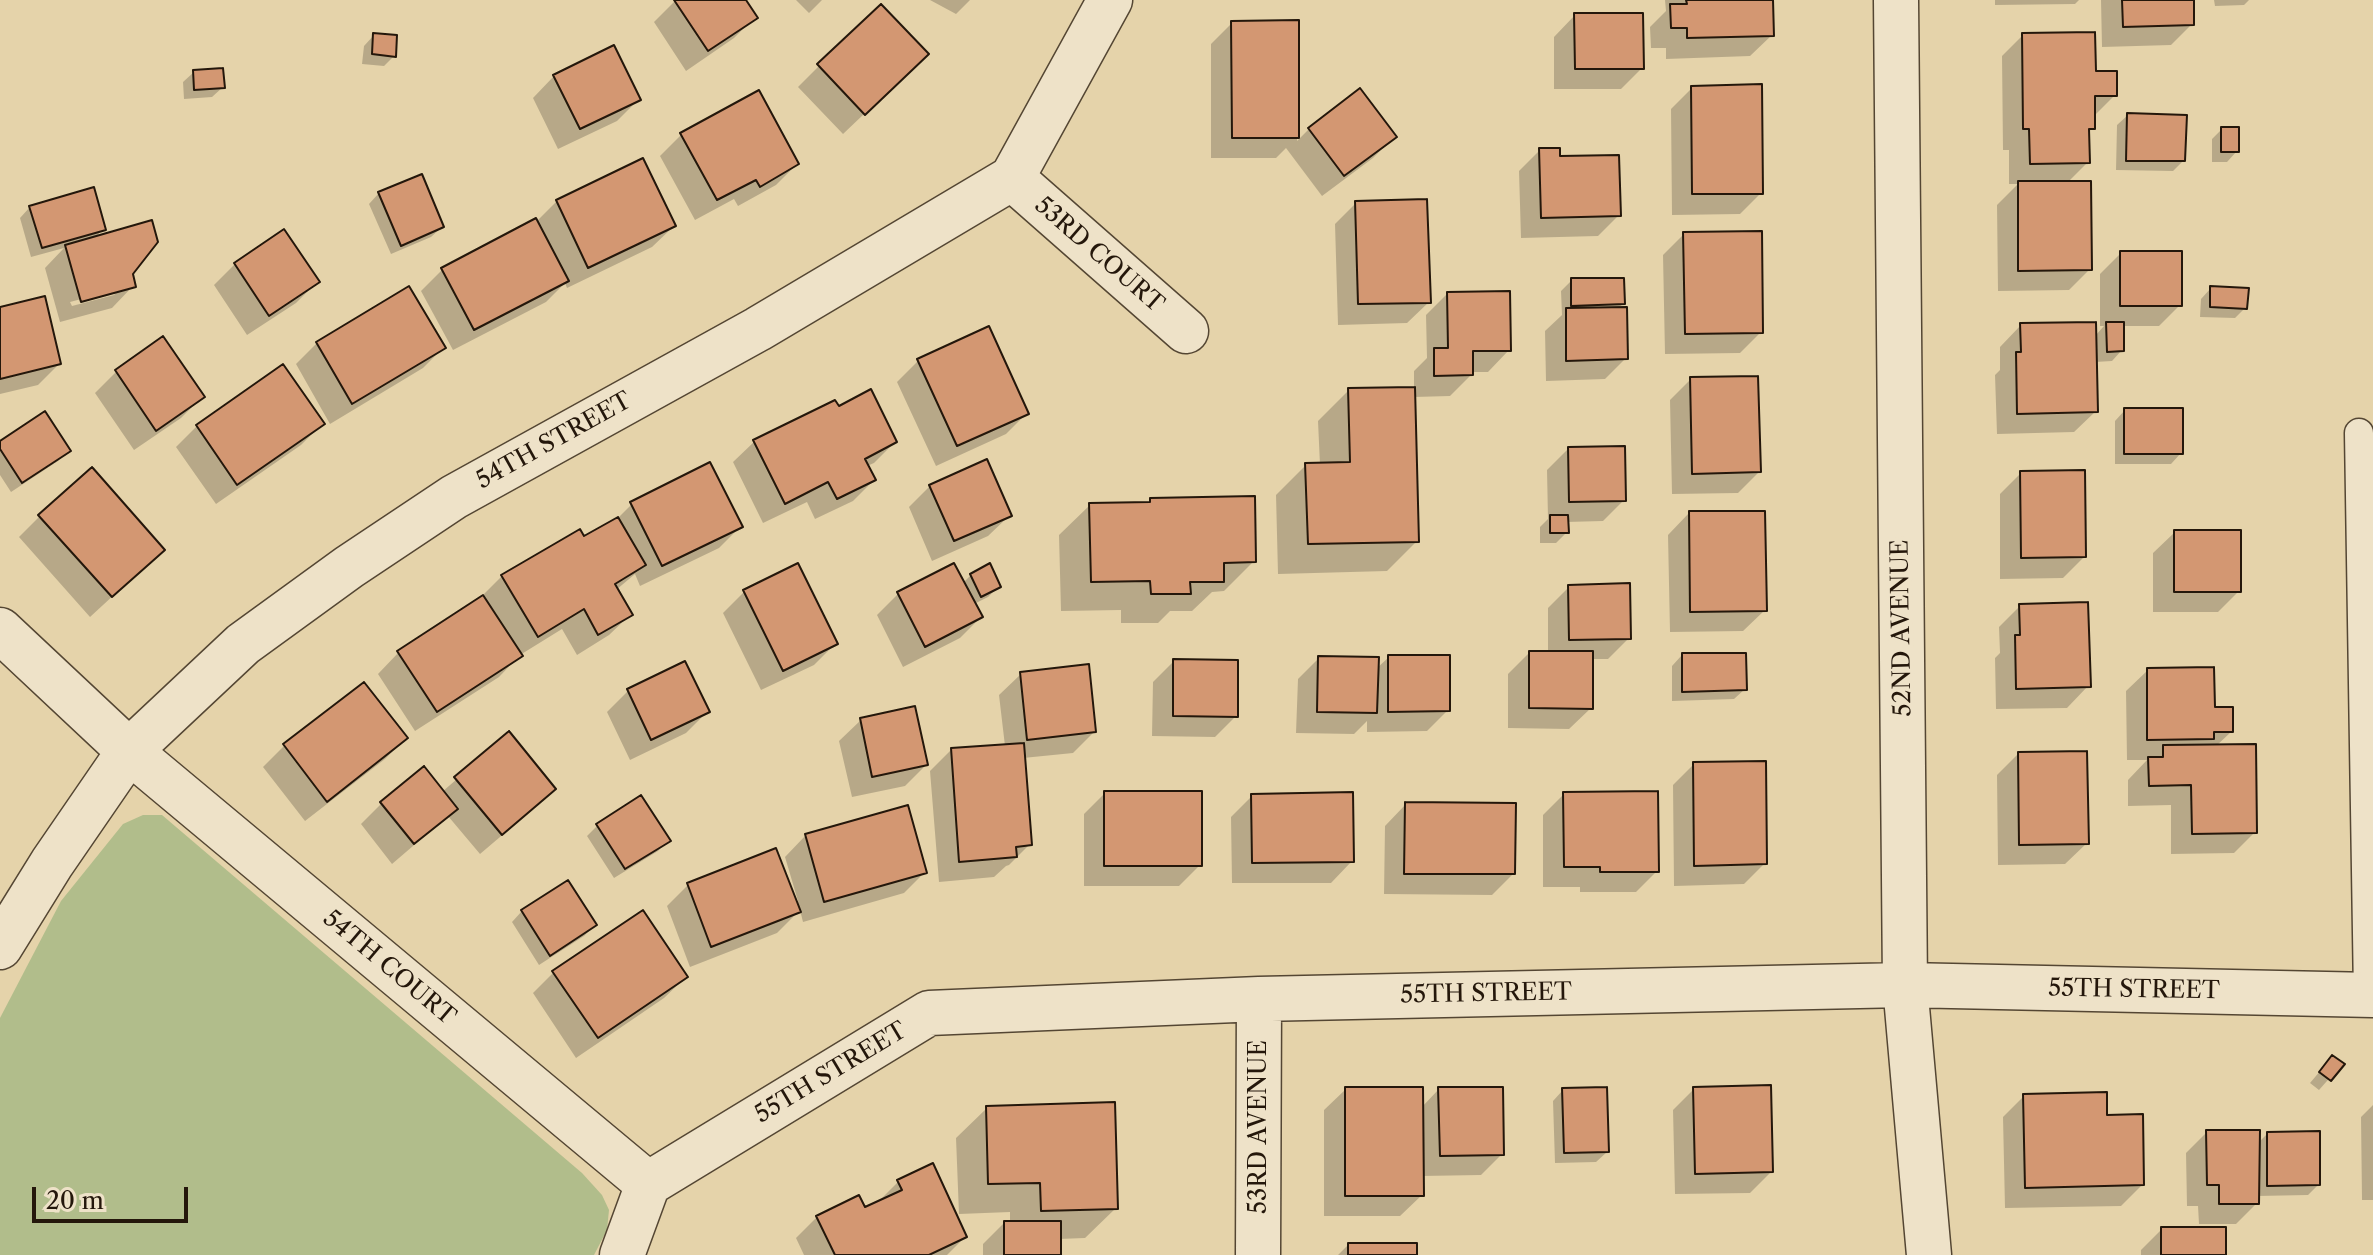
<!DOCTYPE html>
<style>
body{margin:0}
#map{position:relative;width:2373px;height:1255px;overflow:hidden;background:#e5d3aa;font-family:"Libre Caslon Text",serif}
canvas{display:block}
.scale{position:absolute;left:32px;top:1187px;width:156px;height:36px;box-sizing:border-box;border:4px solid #24170b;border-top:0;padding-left:10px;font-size:24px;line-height:28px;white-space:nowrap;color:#24170b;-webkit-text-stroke:6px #eee2c8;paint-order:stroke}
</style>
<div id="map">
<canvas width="2373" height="1255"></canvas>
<div class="scale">20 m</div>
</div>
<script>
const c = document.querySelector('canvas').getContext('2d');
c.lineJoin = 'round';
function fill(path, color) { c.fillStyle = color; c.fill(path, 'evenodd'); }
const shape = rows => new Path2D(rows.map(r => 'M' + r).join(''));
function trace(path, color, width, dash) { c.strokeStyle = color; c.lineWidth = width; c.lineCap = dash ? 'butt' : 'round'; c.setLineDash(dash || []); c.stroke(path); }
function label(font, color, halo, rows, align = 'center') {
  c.font = font + ' "Libre Caslon Text",serif'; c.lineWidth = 8; c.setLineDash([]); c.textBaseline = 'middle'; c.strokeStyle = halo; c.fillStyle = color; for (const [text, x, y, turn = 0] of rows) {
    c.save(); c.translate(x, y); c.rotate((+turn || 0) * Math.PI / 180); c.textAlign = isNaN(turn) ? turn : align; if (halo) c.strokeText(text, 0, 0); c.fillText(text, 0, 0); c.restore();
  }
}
fill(shape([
 [143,815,162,815,582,1173,602,1195,609,1210,607,1230,594,1255,0,1255,0,1018,61,901,123,824]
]), '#b1bd8b');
fill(shape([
 [676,0,743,0,755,17,734,38,686,71,654,22],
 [796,0,822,0,809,13],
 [930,0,970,0,956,14],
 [1665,0,1771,0,1772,35,1750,56,1666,59,1666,48,1651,48,1650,27,1666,11],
 [1995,0,2079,0,2075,4,1995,5],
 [2101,0,2192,0,2192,24,2171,45,2102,47],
 [2214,0,2249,0,2244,5,2215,6],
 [1575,15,1642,68,1621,89,1554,89,1554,37],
 [1297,22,1297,141,1309,129,1394,137,1373,158,1322,196,1286,148,1276,158,1211,158,1211,44,1232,23],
 [374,35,394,56,384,66,362,64,364,46],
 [2023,35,2094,73,2115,95,2094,116,2093,128,2087,133,2088,162,2067,183,2090,269,2069,290,1998,291,1997,205,2018,184,2009,184,2009,150,2003,150,2002,56],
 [819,66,905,75,843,134,798,87],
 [194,72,223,87,212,97,184,99,183,82],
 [554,76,638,100,617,121,558,149,533,98],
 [1692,88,1761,193,1740,214,1672,215,1671,109],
 [2128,115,2183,161,2173,171,2116,170,2117,125],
 [2222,129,2237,151,2227,162,2212,162,2212,139],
 [681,135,797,164,776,185,738,206,734,199,695,220,660,156],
 [1540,150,1558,158,1619,215,1598,236,1521,238,1519,171],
 [379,193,442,227,431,237,391,254,369,204],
 [557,201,674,226,652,247,567,288,565,283,546,302,453,350,421,291,442,270,536,222],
 [1356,203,1429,302,1407,323,1338,325,1335,224],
 [30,207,103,229,95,238,130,274,133,286,112,308,60,322,45,268,64,248,31,257,20,218],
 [119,289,114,295,72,306,70,302],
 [284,232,317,282,296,303,247,335,214,285,235,264],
 [1684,234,1761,332,1740,353,1665,354,1663,255],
 [2121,253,2180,305,2159,326,2122,326,2122,350,2112,361,2095,362,2096,411,2074,432,1997,434,1995,375,2000,370,2000,347,2021,325,2095,336,2104,326,2100,326,2100,274],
 [1572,280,1623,304,1617,309,1626,358,1605,379,1546,381,1545,331,1562,315,1561,291],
 [2211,288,2245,308,2235,318,2200,317,2201,299],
 [1447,294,1509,350,1488,372,1471,372,1471,375,1450,396,1414,397,1417,541,1387,571,1278,574,1276,495,1306,465,1320,465,1318,421,1349,390,1414,389,1414,371,1427,358,1426,315],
 [0,309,59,364,38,385,0,394],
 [988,329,1027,413,1006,434,936,466,897,382,918,361],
 [162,339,202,397,181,418,134,450,95,393,116,372],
 [317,343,444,347,423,368,330,424,296,364],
 [1691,379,1759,472,1738,493,1672,494,1670,400],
 [838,408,895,442,874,463,867,466,874,480,853,501,815,519,807,502,763,523,733,462,755,441],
 [2125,410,2181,453,2171,464,2115,464,2115,421],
 [322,424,301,445,216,504,176,447,197,426],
 [0,443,68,451,58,461,11,492,0,475],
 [1568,449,1624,500,1603,521,1566,522,1567,532,1556,543,1540,543,1540,527,1548,519,1547,470],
 [2021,473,2084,557,2063,578,2000,579,2000,494],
 [930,486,1010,515,988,536,932,561,909,507],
 [1151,500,1254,561,1224,591,1212,592,1192,611,1170,611,1158,623,1121,623,1121,610,1061,611,1059,535,1090,505,1147,504],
 [632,504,740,527,719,548,640,586,635,574,616,590,631,614,609,635,577,655,562,629,520,655,499,677,415,731,378,674,399,652,481,597,502,576,584,538,614,522],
 [1689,513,1765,610,1743,631,1670,632,1668,535],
 [40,516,141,570,90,617,19,537],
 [2175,532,2239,591,2218,612,2153,612,2153,553],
 [971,575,999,586,988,597,974,604,981,617,960,638,903,667,877,615,898,594,963,583],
 [1569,587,1629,638,1608,659,1591,659,1591,708,1569,729,1508,728,1508,674,1529,653,1548,653,1548,608],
 [744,592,835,644,814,665,761,690,723,613],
 [2020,606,2088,686,2067,708,1996,709,1995,658,2000,653,1999,627],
 [1682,655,1745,689,1734,699,1672,701,1672,666],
 [1389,657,1448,710,1427,731,1367,732,1367,721,1354,734,1296,733,1298,679,1319,658,1376,669],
 [1174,661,1236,716,1215,737,1152,736,1153,682],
 [2148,670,2213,709,2231,732,2215,747,2255,832,2234,853,2171,854,2171,805,2128,806,2128,780,2147,760,2127,760,2126,691],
 [1021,674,1094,732,1073,753,1023,758,1030,844,1009,865,1006,866,994,877,939,882,930,771,951,750,1005,746,999,695],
 [364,685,406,738,385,759,305,821,263,767,284,746],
 [628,691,707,712,686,733,630,760,607,712],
 [861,720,926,765,905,786,852,797,839,741],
 [509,734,554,788,533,809,480,854,448,816,392,864,361,824,382,803,442,792],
 [2018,754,2087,843,2065,864,1998,865,1997,775],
 [1694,764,1765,863,1744,884,1674,886,1673,785],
 [1105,793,1200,865,1179,886,1084,886,1084,814],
 [1564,794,1657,871,1636,892,1580,892,1580,887,1543,887,1543,815],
 [1252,796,1352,861,1331,883,1232,883,1231,817],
 [1406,804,1513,874,1492,895,1384,894,1385,826],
 [597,826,668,840,658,851,614,878,587,836],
 [806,835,925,872,904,893,803,922,800,910,777,933,690,967,667,906,688,885,798,901,785,857],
 [522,911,595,925,584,936,539,965,512,922],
 [554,972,686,977,664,998,576,1058,533,993],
 [2332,1057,2342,1064,2319,1090,2310,1083],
 [1346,1089,1421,1108,1439,1089,1502,1154,1481,1175,1421,1176,1422,1195,1400,1216,1324,1216,1324,1110],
 [1694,1089,1771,1172,1750,1193,1675,1194,1673,1110],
 [1563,1090,1607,1152,1596,1162,1555,1163,1553,1101],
 [2024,1096,2105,1117,2142,1185,2121,1206,2005,1208,2003,1117],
 [2373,1105,2373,1200,2362,1200,2361,1117],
 [987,1108,1116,1208,1085,1238,1059,1239,1059,1255,983,1255,983,1244,1004,1223,1010,1223,1010,1212,959,1214,956,1138],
 [2207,1132,2258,1143,2267,1134,2318,1185,2308,1195,2257,1196,2257,1203,2236,1224,2199,1224,2198,1206,2187,1206,2186,1153],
 [898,1182,965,1237,947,1255,804,1255,796,1238,817,1217,864,1210,876,1204],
 [2162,1229,2224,1255,2141,1255,2141,1250],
 [1349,1244,1415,1255,1338,1255]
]), '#0003');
const building = shape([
 [674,0,746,0,758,18,708,51,674,0],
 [1686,0,1773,0,1774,36,1687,38,1687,28,1671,28,1670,4,1687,4,1686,0],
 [2122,0,2194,0,2194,25,2123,27,2122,0],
 [881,4,929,54,865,115,817,64,881,4],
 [1574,13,1643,13,1644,69,1575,69,1574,13],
 [1299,20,1299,138,1232,138,1231,21,1299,20],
 [2095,32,2096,71,2117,71,2117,96,2095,96,2095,129,2089,129,2090,163,2030,164,2029,129,2023,129,2022,33,2095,32],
 [373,33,397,35,396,57,372,54,373,33],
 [614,45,641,100,580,129,553,75,614,45],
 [223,68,225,88,194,90,193,70,223,68],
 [1762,84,1763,194,1692,194,1691,86,1762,84],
 [1360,88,1397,137,1344,176,1308,128,1360,88],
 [759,90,799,164,760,187,756,180,717,200,680,133,759,90],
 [2127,113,2187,115,2185,161,2126,161,2127,113],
 [2221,127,2239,127,2239,152,2221,152,2221,127],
 [1539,148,1560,148,1560,156,1619,155,1621,216,1541,218,1539,148],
 [643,158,676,226,588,268,556,200,643,158],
 [422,174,444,227,401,246,378,192,422,174],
 [2018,181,2091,181,2092,270,2018,271,2018,181],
 [94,187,106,230,42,248,29,206,94,187],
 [1427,199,1431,303,1358,304,1355,201,1427,199],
 [536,218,569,281,474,330,441,268,536,218],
 [152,220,158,242,133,274,136,287,81,302,65,245,152,220],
 [284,229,320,282,269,316,234,263,284,229],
 [1762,231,1763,333,1685,334,1683,232,1762,231],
 [2120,251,2182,251,2182,306,2120,306,2120,251],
 [1571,278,1624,278,1625,304,1571,306,1571,278],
 [409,286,446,348,352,404,316,342,409,286],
 [2210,286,2249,288,2247,309,2210,307,2210,286],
 [1510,291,1511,351,1473,351,1473,375,1434,376,1434,348,1448,348,1447,292,1510,291],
 [45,296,61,364,0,379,0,307,45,296],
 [1627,307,1628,359,1566,361,1566,308,1627,307],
 [2096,322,2098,412,2017,414,2016,352,2021,352,2020,323,2096,322],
 [2106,322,2124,322,2124,351,2107,352,2106,322],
 [989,326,1029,414,957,446,917,359,989,326],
 [163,336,205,397,156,431,115,370,163,336],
 [283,364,325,424,237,485,196,425,283,364],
 [1758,376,1761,472,1692,474,1690,377,1758,376],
 [1415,387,1419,542,1308,544,1305,463,1350,462,1348,388,1415,387],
 [871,389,897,442,865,459,876,480,837,499,828,482,785,504,753,440,835,400,839,406,871,389],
 [2124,408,2183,408,2183,454,2124,454,2124,408],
 [45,411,71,451,22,483,0,449,0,441,45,411],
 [1625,446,1626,501,1569,502,1568,447,1625,446],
 [987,459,1012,516,954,541,929,485,987,459],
 [710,462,743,527,662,566,630,502,710,462],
 [92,467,165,550,112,597,38,515,92,467],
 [2085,470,2086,557,2021,558,2020,471,2085,470],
 [1255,496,1256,562,1224,563,1224,582,1190,582,1191,594,1151,594,1150,581,1091,582,1089,503,1150,502,1150,498,1255,496],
 [1689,511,1765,511,1767,611,1690,612,1689,511],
 [1550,515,1568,515,1569,533,1550,533,1550,515],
 [618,517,646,565,615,584,633,615,598,635,584,609,538,637,501,575,580,529,584,536,618,517],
 [2174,530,2241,530,2241,592,2174,592,2174,530],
 [798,563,838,644,783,671,743,590,798,563],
 [954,563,983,617,925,647,897,592,954,563],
 [990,563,1001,587,981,597,970,574,990,563],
 [1630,583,1631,639,1569,640,1568,585,1630,583],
 [483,595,523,656,437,712,397,651,483,595],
 [2088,602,2091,687,2016,689,2015,635,2020,635,2019,604,2088,602],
 [1529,651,1593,651,1593,709,1529,708,1529,651],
 [1682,653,1746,653,1747,690,1682,692,1682,653],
 [1388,655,1450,655,1450,711,1388,712,1388,655],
 [1318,656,1379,657,1377,713,1317,712,1318,656],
 [1173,659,1238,660,1238,717,1173,716,1173,659],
 [685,661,710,712,651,740,627,689,685,661],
 [1089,664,1096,732,1027,740,1020,672,1089,664],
 [2214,667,2215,707,2233,707,2233,732,2214,732,2214,739,2147,740,2147,668,2214,667],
 [364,682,408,738,327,802,283,744,364,682],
 [915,706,928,765,872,777,860,718,915,706],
 [509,731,556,789,502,835,454,777,509,731],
 [1024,743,1032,845,1016,847,1017,857,959,862,951,748,1024,743],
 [2256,744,2257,833,2192,834,2191,785,2149,786,2148,757,2163,757,2163,745,2256,744],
 [2087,751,2089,844,2019,845,2018,752,2087,751],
 [1766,761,1767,864,1694,866,1693,762,1766,761],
 [424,766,458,809,414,844,380,802,424,766],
 [1104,791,1202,791,1202,866,1104,866,1104,791],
 [1658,791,1659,872,1600,872,1600,867,1564,867,1563,792,1658,791],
 [1353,792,1354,862,1252,863,1251,794,1353,792],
 [641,795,671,841,625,869,596,824,641,795],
 [1405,802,1516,803,1515,874,1404,874,1405,802],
 [908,805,927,873,824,902,805,834,908,805],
 [776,848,801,912,711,947,687,883,776,848],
 [568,880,597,925,550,956,521,910,568,880],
 [643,910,688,977,598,1038,552,971,643,910],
 [2332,1055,2345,1064,2331,1081,2319,1072,2332,1055],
 [1771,1085,1773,1172,1695,1174,1693,1087,1771,1085],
 [1345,1087,1423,1087,1424,1196,1345,1196,1345,1087],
 [1438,1087,1503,1087,1504,1155,1440,1156,1438,1087],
 [1607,1087,1609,1152,1564,1153,1562,1088,1607,1087],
 [2107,1092,2107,1115,2143,1114,2144,1185,2025,1188,2023,1094,2107,1092],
 [1115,1102,1118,1209,1041,1211,1040,1183,988,1184,986,1106,1115,1102],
 [2206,1130,2260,1130,2259,1204,2219,1204,2219,1185,2207,1185,2206,1130],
 [2320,1131,2320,1185,2267,1186,2267,1132,2320,1131],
 [933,1163,967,1237,929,1255,835,1255,816,1216,859,1195,865,1207,902,1190,897,1180,933,1163],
 [1004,1221,1061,1221,1061,1255,1004,1255,1004,1221],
 [2161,1227,2226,1227,2226,1255,2161,1255,2161,1227],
 [1348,1243,1417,1243,1417,1255,1348,1255,1348,1243]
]);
fill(building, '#d39772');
trace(building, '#24170b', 2);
const service = shape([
 [2359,433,2368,995]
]);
const minor = shape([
 [1896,0,1905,985,1929,1255],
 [1012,178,1186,331],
 [1012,178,1110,0],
 [0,630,129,751,648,1184],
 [0,947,52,863,129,751,243,644,349,567,454,497,758,329,1012,178],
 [648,1184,929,1013,1259,999,1905,985,2373,995],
 [622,1255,648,1184],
 [1258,1255,1259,999]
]);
trace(service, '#544633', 31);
trace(minor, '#544633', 47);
trace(service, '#eee2c8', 28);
trace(minor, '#eee2c8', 44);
label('24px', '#24170b', '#eee2c8', [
 ["53RD COURT",1099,255,41],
 ["54TH STREET",554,441,-29],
 ["52ND AVENUE",1902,628,-91],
 ["54TH COURT",389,968,40],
 ["55TH STREET",2134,990,1],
 ["55TH STREET",1486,994,-1],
 ["55TH STREET",831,1073,-31],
 ["53RD AVENUE",1259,1127,-90]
]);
</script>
